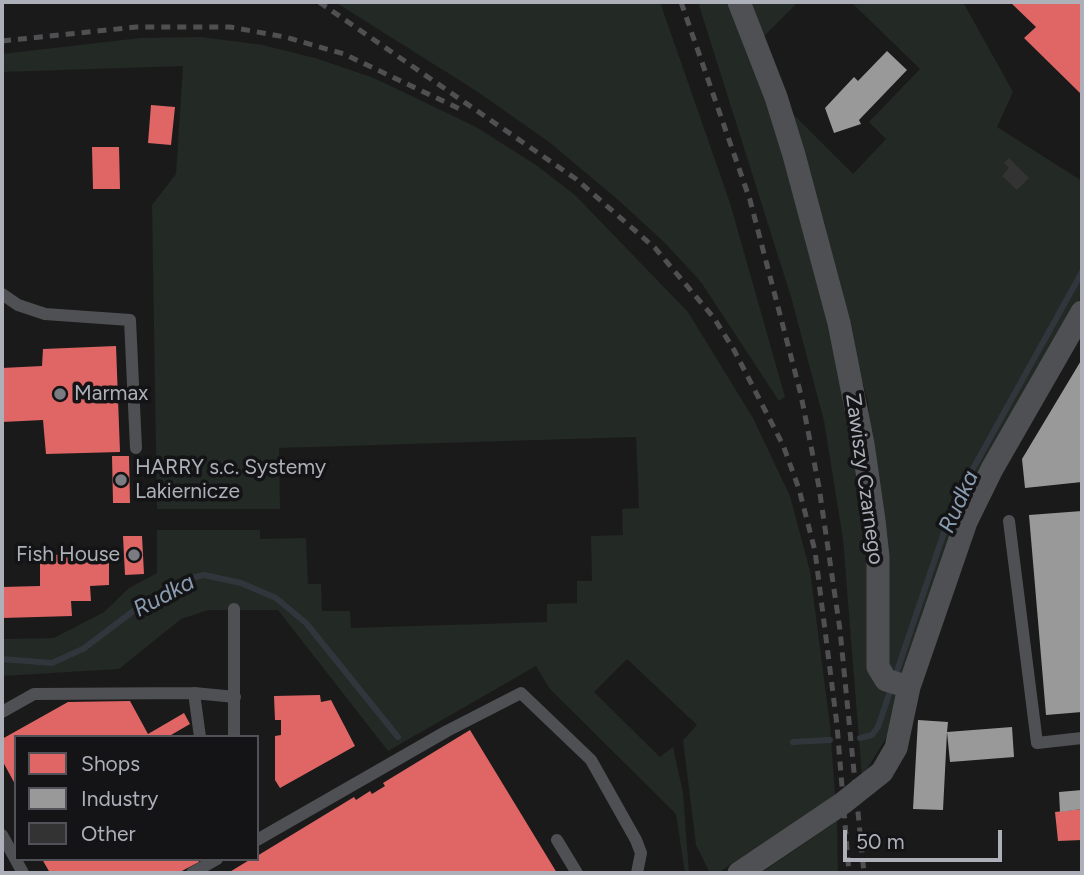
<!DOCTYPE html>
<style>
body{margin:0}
#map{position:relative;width:1084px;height:875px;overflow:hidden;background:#1a1a1a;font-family:Figtree,sans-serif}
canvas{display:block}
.frame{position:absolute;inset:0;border:4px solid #adb0b9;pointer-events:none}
.legend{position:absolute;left:14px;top:735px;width:245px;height:126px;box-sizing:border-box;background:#141416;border:2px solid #515257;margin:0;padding:9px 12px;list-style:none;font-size:21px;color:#adb0b9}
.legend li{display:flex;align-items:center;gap:14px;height:35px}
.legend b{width:35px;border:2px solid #515257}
.scale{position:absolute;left:843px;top:830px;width:159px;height:32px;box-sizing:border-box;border:4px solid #adb0b9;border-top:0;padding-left:9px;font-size:21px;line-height:24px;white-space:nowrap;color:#adb0b9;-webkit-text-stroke:5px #141416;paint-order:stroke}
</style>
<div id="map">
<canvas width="1084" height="875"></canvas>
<div class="frame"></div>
<ul class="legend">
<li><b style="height:19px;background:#e06666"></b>Shops</li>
<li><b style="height:19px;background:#999"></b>Industry</li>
<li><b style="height:19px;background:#333334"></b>Other</li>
</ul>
<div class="scale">50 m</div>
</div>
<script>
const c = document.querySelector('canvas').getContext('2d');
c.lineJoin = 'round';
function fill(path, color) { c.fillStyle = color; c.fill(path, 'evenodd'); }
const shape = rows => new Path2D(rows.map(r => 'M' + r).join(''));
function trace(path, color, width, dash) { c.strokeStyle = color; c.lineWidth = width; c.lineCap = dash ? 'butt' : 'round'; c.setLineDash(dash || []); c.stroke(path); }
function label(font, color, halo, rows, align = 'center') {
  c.font = font + ' Figtree,sans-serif'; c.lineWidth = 7; c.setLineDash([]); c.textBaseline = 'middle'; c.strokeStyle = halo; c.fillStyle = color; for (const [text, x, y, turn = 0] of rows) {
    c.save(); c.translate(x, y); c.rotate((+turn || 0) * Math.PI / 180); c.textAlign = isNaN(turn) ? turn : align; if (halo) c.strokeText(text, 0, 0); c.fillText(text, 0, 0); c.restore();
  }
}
fill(shape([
 [335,2,660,2,730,203,785,397,779,401,701,282,664,242,616,198,549,142,478,92],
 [698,2,731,2,768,103,804,213,849,414,871,560,869,610,900,694,888,735,862,777,843,539,824,421,791,297],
 [750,2,798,2,763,37],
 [851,2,963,2,1013,92,997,127,1082,181,1082,295,994,448,905,674,887,667,868,402,791,112,853,174,886,139,869,122,920,69],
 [201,37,263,45,315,58,374,78,476,127,536,165,575,195,688,312,753,418,790,496,810,571,830,725,835,795,718,873,710,873,696,845,683,740,697,725,627,659,594,692,660,757,673,747,683,793,689,873,685,873,676,814,549,688,536,666,388,751,278,610,208,610,181,619,119,669,2,676,2,639,54,638,104,612,129,588,157,573,157,530,260,530,260,539,306,538,308,584,321,584,322,611,350,611,351,628,547,622,547,604,577,603,577,581,592,581,591,536,623,535,622,509,639,508,636,437,279,448,280,509,157,509,152,205,176,174,183,66,2,72,2,54,140,38],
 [837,821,838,873,761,873]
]), '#232924');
fill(shape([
 [1010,2,1078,2,1082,6,1082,91,1080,93,1024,38,1036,27],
 [151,105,175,107,171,145,148,143],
 [92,147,119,147,120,189,93,189],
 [116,346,120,452,46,454,43,420,2,422,2,368,42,366,43,349],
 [112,456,129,456,130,503,113,503],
 [123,536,142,536,144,574,125,575],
 [109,554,109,585,90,586,91,601,71,601,72,616,2,618,2,587,40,586,40,555],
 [320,695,321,702,331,700,355,746,280,788,275,780,275,736,281,735,281,720,275,720,274,696],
 [130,701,148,734,184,713,190,724,171,735,172,737,16,737,16,786,2,760,2,739,68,702],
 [470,730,557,873,228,873,251,859,257,859,257,856,354,797,356,800,370,791,372,794,385,786,383,783],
 [1082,809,1082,840,1058,841,1055,812],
 [42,859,198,859,199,862,178,873,50,873]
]), '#e06666');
fill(shape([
 [887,51,907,70,859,120,861,124,834,133,825,108,854,77,858,81],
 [1082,359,1082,482,1025,488,1022,459],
 [1082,511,1082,712,1046,715,1029,515],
 [918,720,948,722,947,732,1012,727,1014,757,950,762,947,732,943,810,913,809],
 [1082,790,1082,809,1060,812,1059,792]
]), '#999');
trace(shape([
 [2,659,52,663,83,649,148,600,188,579,204,575,241,583,276,598,306,623,398,737],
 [860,738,872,735,878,727,954,503,1082,272],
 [793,742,830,740]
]), '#31363d', 6);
fill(shape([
 [1009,158,1029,178,1017,190,1002,176,1009,168,1004,163]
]), '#333334');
trace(shape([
 [2,294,18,305,45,314,130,320,136,448],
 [1009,521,1037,743,1082,738],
 [234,609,234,737],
 [194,693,200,737],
 [2,712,34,694,194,693,235,697],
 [2,835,23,873],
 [257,840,447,731,521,693,591,760,636,840,641,853,637,873],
 [557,840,577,873],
 [192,873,217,859]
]), '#4f5053', 12);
trace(shape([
 [739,2,776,97,794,155,839,323,863,444,874,520,878,557,878,667,886,680,909,687,896,748,882,772,843,803,739,873],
 [909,687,966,522,992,469,1082,312]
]), '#4f5053', 23);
trace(shape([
 [319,2,576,179,655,248,714,318,734,350,783,445,799,489,815,551,837,725,849,873],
 [681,2,750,200,801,395,819,487,840,630,864,873],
 [2,41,136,27,230,27,285,37,344,54,464,111]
]), '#505053', 5, [9, 7]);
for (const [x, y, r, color] of [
 [60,394,7,"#7a7c81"],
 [121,480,7,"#7a7c81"],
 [134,555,7,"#7a7c81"]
]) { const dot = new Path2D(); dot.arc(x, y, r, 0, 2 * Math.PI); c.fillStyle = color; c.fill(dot); trace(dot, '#141416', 2.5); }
label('21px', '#adb0b9', '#141416', [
 ["Marmax",74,394],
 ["HARRY s.c. Systemy",135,468],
 ["Lakiernicze",135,492],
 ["Fish House",120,555,"right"]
], 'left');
label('21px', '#adb0b9', '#141416', [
 ["Zawiszy Czarnego",864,479,82]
]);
label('italic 23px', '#899cb0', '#141416', [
 ["Rudka",959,502,-66],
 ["Rudka",164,596,-28]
]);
</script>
